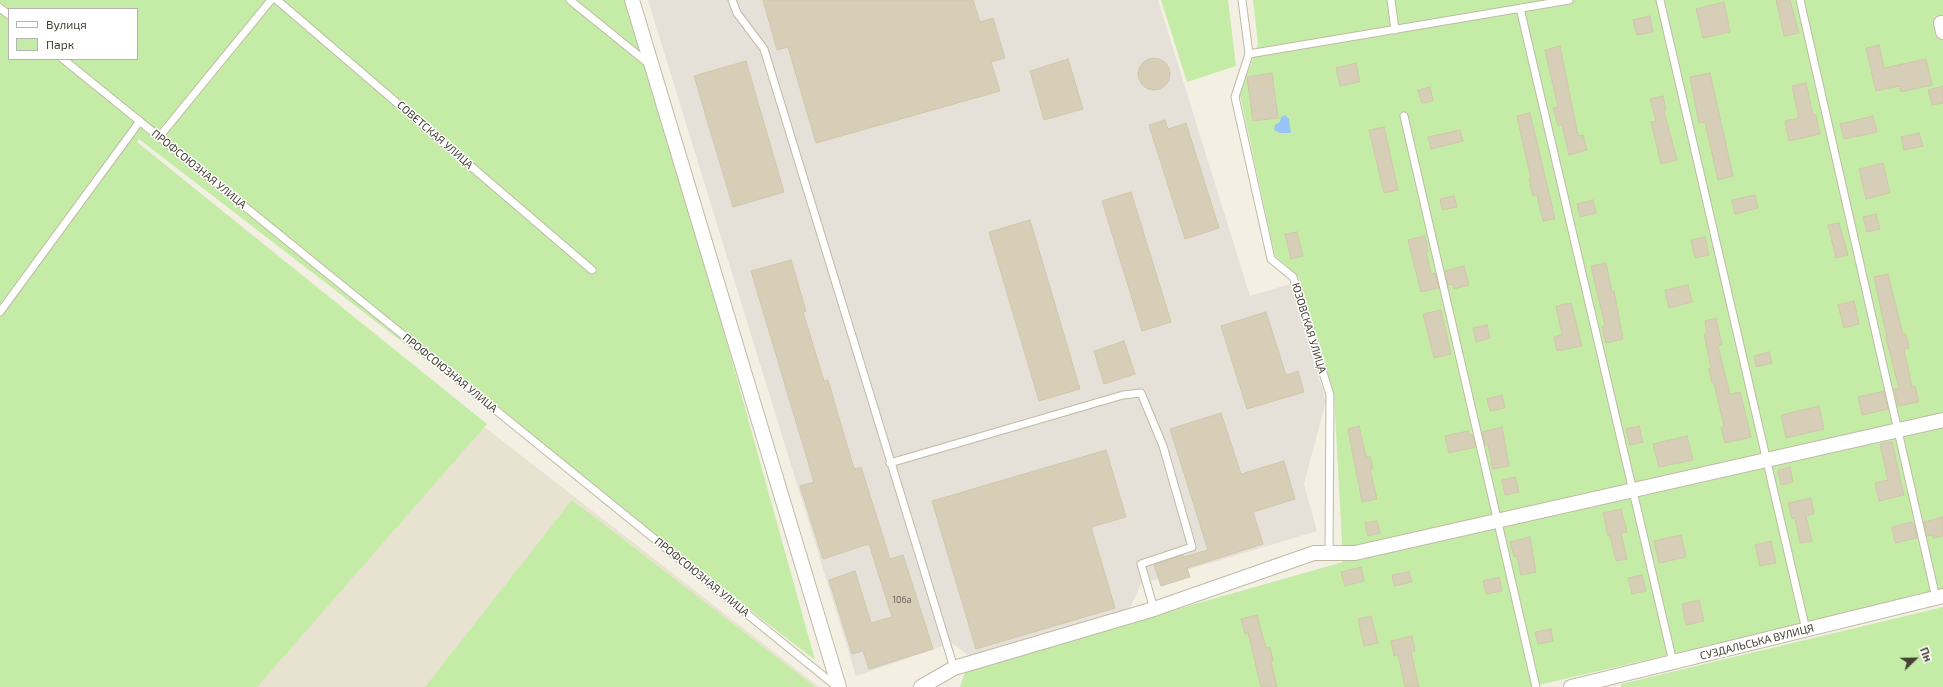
<!DOCTYPE html>
<meta charset="utf-8">
<style>
body{margin:0}
#map{position:relative;width:1943px;height:687px;overflow:hidden;background:#f3f0e3;font-family:"Exo 2",sans-serif}
canvas{display:block}
.legend{position:absolute;left:8px;top:8px;width:130px;height:52px;box-sizing:border-box;background:#fff;border:1px solid #b5b3ad;margin:0;padding:5px 7px;list-style:none;font-size:12px;color:#464133}
.legend li{display:flex;align-items:center;gap:8px;height:20px}
.legend b{width:20px;border:1px solid #b5b3ad}
.north{position:absolute;left:1895px;top:639px;width:40px;height:40px;-webkit-text-stroke:3px #fff;paint-order:stroke;rotate:68deg;font-size:11px;font-weight:700;line-height:16px;text-align:center;color:#464133}
.north::after{content:'';display:block;margin:auto;width:14px;height:18px;background:#464133;clip-path:polygon(50% 0,100% 100%,50% 72%,0 100%)}
</style>
<div id="map">
<canvas width="1943" height="687"></canvas>
<ul class="legend">
<li><b style="height:5px;background:#fff"></b>Вулиця</li>
<li><b style="height:11px;background:#c4eca7"></b>Парк</li>
</ul>
<div class="north">Пн</div>
</div>
<script>
const c = document.querySelector('canvas').getContext('2d');
c.lineJoin = 'round';
function fill(path, color) { c.fillStyle = color; c.fill(path, 'evenodd'); }
const shape = rows => new Path2D(rows.map(r => 'M' + r).join(''));
function trace(path, color, width, dash) { c.strokeStyle = color; c.lineWidth = width; c.lineCap = dash ? 'butt' : 'round'; c.setLineDash(dash || []); c.stroke(path); }
function label(font, color, halo, rows, align = 'center') {
  c.font = font + ' "Exo 2",sans-serif'; c.lineWidth = 3; c.setLineDash([]); c.textBaseline = 'middle'; c.strokeStyle = halo; c.fillStyle = color; for (const [text, x, y, turn = 0] of rows) {
    c.save(); c.translate(x, y); c.rotate((+turn || 0) * Math.PI / 180); c.textAlign = isNaN(turn) ? turn : align; if (halo) c.strokeText(text, 0, 0); c.fillText(text, 0, 0); c.restore();
  }
}
fill(shape([
 [136,156,819,687,0,687,0,336]
]), '#e8e3d0');
fill(shape([
 [648,0,1158,0,1250,296,1290,284,1326,401,1304,484,1317,531,1141,584,1129,610,969,656,952,643,856,676]
]), '#e5e1d8');
fill(shape([
 [0,0,632,0,815,660,139,139,137,142,487,424,257,687,0,687],
 [9,9,137,9,137,59,9,59],
 [1161,0,1228,0,1236,66,1187,82],
 [1253,0,1943,0,1943,591,1530,687,960,687,966,669,1343,562,1334,394,1298,276,1275,256,1240,95,1258,44],
 [572,500,815,687,425,687],
 [1943,607,1943,687,1621,687,1621,684]
]), '#c4eca7');
fill(shape([
 [1285,115,1289,119,1291,133,1280,133,1274,130,1275,125,1280,122,1281,117]
]), '#98c4f7');
const building = shape([
 [763,0,973,0,980,22,993,18,1005,58,991,62,1000,91,816,143,788,47,777,50,763,0],
 [1776,0,1790,0,1799,33,1784,36,1776,0],
 [1724,2,1730,32,1703,38,1696,9,1724,2],
 [1650,16,1653,32,1637,35,1633,20,1650,16],
 [1879,45,1884,68,1926,59,1932,85,1901,92,1899,86,1876,91,1866,48,1879,45],
 [1560,46,1578,136,1583,135,1587,150,1569,155,1562,125,1558,125,1553,108,1558,107,1545,50,1560,46],
 '1138 74a16 16 0 1 1 32 0a16 16 0 1 1-32 0Z',
 [1068,59,1083,109,1044,120,1030,71,1068,59],
 [746,61,784,192,733,207,694,76,746,61],
 [1356,63,1360,82,1340,86,1336,68,1356,63],
 [1272,73,1278,118,1253,121,1247,77,1272,73],
 [1710,73,1733,176,1718,180,1705,122,1699,123,1690,77,1710,73],
 [1806,83,1813,115,1816,114,1820,134,1789,141,1785,121,1799,118,1792,86,1806,83],
 [1943,86,1943,103,1932,105,1928,90,1943,86],
 [1430,87,1433,101,1422,103,1418,90,1430,87],
 [1663,96,1666,110,1664,111,1677,160,1661,164,1651,122,1656,121,1650,99,1663,96],
 [1530,113,1555,219,1543,221,1537,195,1533,196,1529,179,1531,179,1517,116,1530,113],
 [1873,116,1877,132,1844,139,1840,124,1873,116],
 [1165,120,1168,129,1186,123,1219,228,1185,239,1149,125,1165,120],
 [1384,127,1398,190,1384,193,1369,130,1384,127],
 [1460,130,1463,141,1431,149,1428,137,1460,130],
 [1919,133,1923,146,1904,150,1901,137,1919,133],
 [1883,163,1890,193,1866,199,1859,169,1883,163],
 [1131,192,1171,322,1142,331,1102,201,1131,192],
 [1755,195,1758,208,1735,214,1732,200,1755,195],
 [1454,196,1457,207,1442,210,1440,199,1454,196],
 [1593,200,1596,213,1580,217,1577,204,1593,200],
 [1876,214,1880,229,1867,232,1863,217,1876,214],
 [1030,220,1080,389,1039,401,989,232,1030,220],
 [1839,223,1848,255,1836,258,1828,225,1839,223],
 [1297,232,1303,256,1291,259,1285,234,1297,232],
 [1425,236,1428,251,1426,251,1431,274,1435,273,1439,288,1421,292,1408,240,1425,236],
 [1705,237,1709,255,1695,258,1691,240,1705,237],
 [791,260,806,311,803,312,824,381,828,380,854,469,861,467,890,559,903,555,933,649,869,669,863,651,852,654,829,580,855,571,871,623,892,617,869,544,823,559,800,486,814,482,751,271,791,260],
 [1606,263,1612,292,1614,291,1623,339,1606,343,1602,327,1605,326,1591,266,1606,263],
 [1464,266,1469,285,1454,289,1453,284,1448,285,1445,271,1464,266],
 [1888,274,1903,334,1906,334,1909,348,1904,349,1912,387,1915,386,1919,402,1898,406,1894,389,1899,388,1886,338,1887,338,1874,277,1888,274],
 [1688,285,1692,302,1669,308,1665,290,1688,285],
 [1854,301,1859,324,1844,328,1838,305,1854,301],
 [1571,303,1582,346,1557,351,1554,337,1562,335,1556,306,1571,303],
 [1441,310,1451,354,1434,358,1423,314,1441,310],
 [1266,312,1286,375,1298,371,1304,392,1247,409,1221,326,1266,312],
 [1716,318,1722,345,1718,346,1730,394,1740,392,1751,437,1725,443,1721,427,1724,427,1714,382,1712,383,1709,369,1711,368,1704,334,1707,333,1705,321,1716,318],
 [1487,325,1490,338,1476,342,1473,328,1487,325],
 [1124,341,1135,374,1104,384,1094,351,1124,341],
 [1769,352,1772,363,1756,367,1754,356,1769,352],
 [1884,391,1888,409,1862,415,1858,397,1884,391],
 [1502,395,1505,408,1490,411,1487,399,1502,395],
 [1819,406,1824,429,1786,438,1781,415,1819,406],
 [1221,413,1241,474,1284,461,1295,499,1253,512,1263,544,1187,568,1190,577,1161,586,1154,565,1183,555,1184,557,1208,550,1170,429,1221,413],
 [1359,426,1366,457,1370,456,1373,469,1370,469,1377,499,1362,502,1348,429,1359,426],
 [1639,426,1643,442,1630,445,1626,429,1639,426],
 [1502,427,1509,466,1493,469,1488,445,1485,445,1482,432,1502,427],
 [1468,431,1469,435,1472,434,1476,447,1449,453,1445,436,1468,431],
 [1687,436,1693,460,1659,467,1653,444,1687,436],
 [1892,442,1904,495,1879,501,1875,483,1888,480,1880,444,1892,442],
 [1106,450,1126,517,1091,527,1115,608,976,649,932,501,1106,450],
 [1790,467,1793,482,1781,485,1778,470,1790,467],
 [1515,477,1519,492,1505,495,1502,480,1515,477],
 [1811,498,1814,514,1806,516,1812,541,1800,543,1795,518,1792,519,1788,503,1811,498],
 [1621,509,1627,532,1621,533,1627,559,1616,561,1610,535,1608,536,1603,513,1621,509],
 [1943,517,1943,536,1933,538,1933,535,1927,536,1924,522,1943,517],
 [1377,521,1380,533,1368,536,1365,523,1377,521],
 [1911,522,1911,524,1914,524,1917,538,1895,543,1892,527,1911,522],
 [1681,535,1686,557,1659,563,1654,541,1681,535],
 [1530,537,1536,572,1521,575,1517,556,1514,557,1510,542,1530,537],
 [1771,541,1776,563,1760,566,1755,545,1771,541],
 [1361,567,1364,581,1345,586,1341,572,1361,567],
 [1409,572,1412,582,1394,586,1392,575,1409,572],
 [1642,575,1646,591,1632,594,1628,578,1642,575],
 [1499,577,1502,591,1486,594,1483,581,1499,577],
 [1699,600,1704,621,1686,625,1682,604,1699,600],
 [1257,615,1266,648,1270,647,1273,661,1271,662,1277,687,1261,687,1248,633,1245,634,1241,619,1257,615],
 [1371,616,1378,643,1364,646,1358,619,1371,616],
 [1551,629,1553,641,1538,644,1535,632,1551,629],
 [1412,636,1415,651,1411,652,1419,687,1405,687,1398,655,1394,656,1391,641,1412,636]
]);
fill(building, '#d6ceb7');
trace(building, '#d1c7aa', 1);
const service = shape([
 [277,0,592,270],
 [570,0,649,64],
 [732,0,737,13,764,49,954,668],
 [1242,0,1249,54,1235,97,1271,259,1293,277,1330,395,1329,552],
 [1391,0,1395,30],
 [1660,0,1806,630],
 [1800,0,1936,598],
 [0,8,9,15],
 [1520,8,1673,662],
 [1249,54,1569,0],
 [63,59,837,687],
 [1404,116,1536,687],
 [159,137,271,0],
 [0,312,140,121],
 [890,463,1123,395,1141,393,1163,446,1192,547,1141,564,1154,609]
]);
const minor = shape([
 [632,0,839,687],
 [1941,23,1943,32],
 [921,687,954,668,1154,609,1314,553,1355,553,1943,420],
 [1571,687,1943,596]
]);
trace(service, '#c0baa5', 9);
trace(minor, '#c0baa5', 16);
trace(service, '#fff', 7);
trace(minor, '#fff', 14);
label('9px', '#6a6454', null, [
 ["106а",902,600]
]);
label('11px', '#464133', '#fff', [
 ["СОВЕТСКАЯ УЛИЦА",435,135,41],
 ["ПРОФСОЮЗНАЯ УЛИЦА",199,169,39],
 ["ЮЗОВСКАЯ УЛИЦА",1309,328,73],
 ["ПРОФСОЮЗНАЯ УЛИЦА",450,373,39],
 ["ПРОФСОЮЗНАЯ УЛИЦА",702,577,39],
 ["СУЗДАЛЬСЬКА ВУЛИЦЯ",1757,642,-14]
]);
</script>
